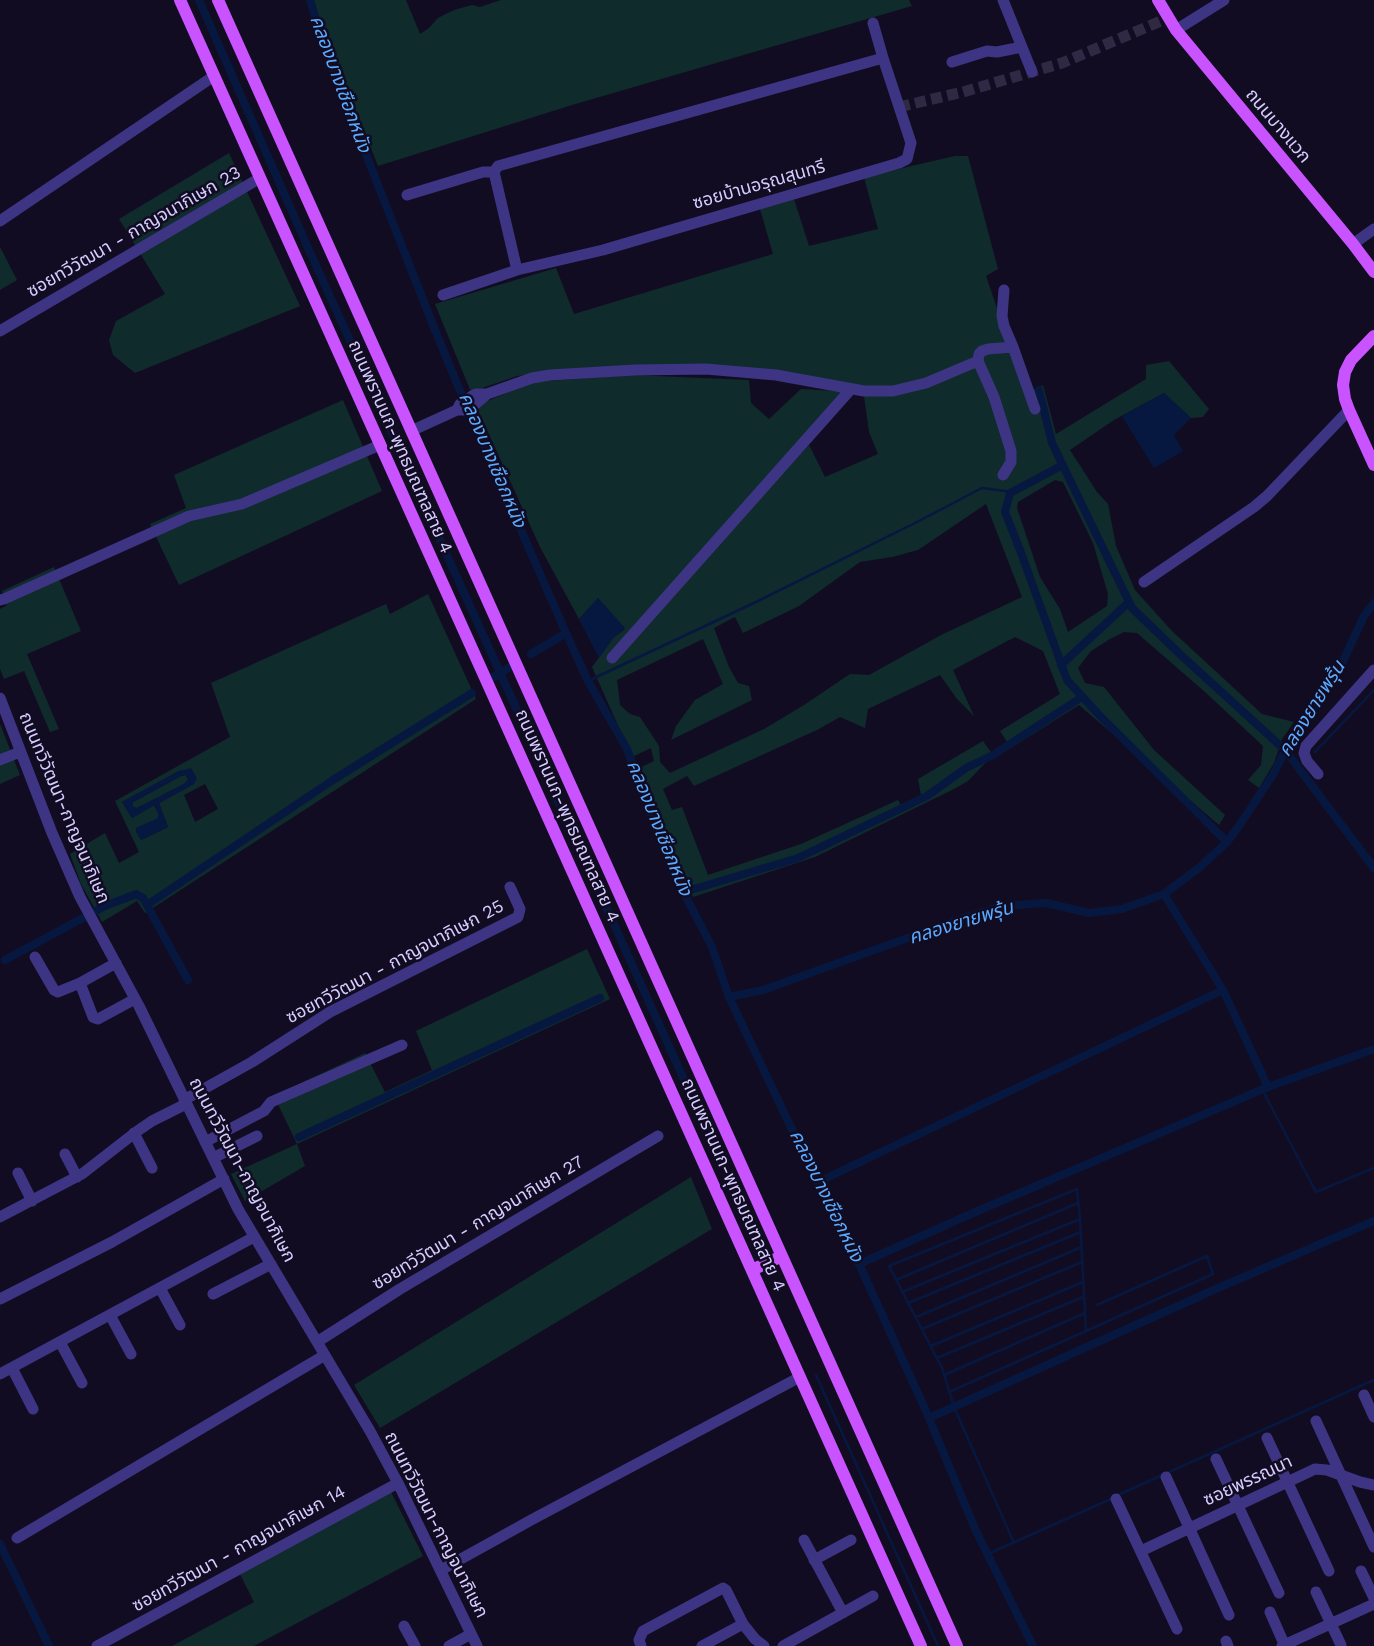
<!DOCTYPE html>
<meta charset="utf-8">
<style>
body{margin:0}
canvas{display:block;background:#110c22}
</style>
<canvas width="1374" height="1646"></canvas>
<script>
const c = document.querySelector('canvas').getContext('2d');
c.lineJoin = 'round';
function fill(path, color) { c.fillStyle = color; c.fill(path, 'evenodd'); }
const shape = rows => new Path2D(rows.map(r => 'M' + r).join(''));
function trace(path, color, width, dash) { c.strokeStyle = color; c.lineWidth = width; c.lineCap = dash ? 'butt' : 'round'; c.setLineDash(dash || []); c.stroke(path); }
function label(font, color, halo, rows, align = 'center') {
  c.font = font + ' "Work Sans","Noto Sans Thai",sans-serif'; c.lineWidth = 5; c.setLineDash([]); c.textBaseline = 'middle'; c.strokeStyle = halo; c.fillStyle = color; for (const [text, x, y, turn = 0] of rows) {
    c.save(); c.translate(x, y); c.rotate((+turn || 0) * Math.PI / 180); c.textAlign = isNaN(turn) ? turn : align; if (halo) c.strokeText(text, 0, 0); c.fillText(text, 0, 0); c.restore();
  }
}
fill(shape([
 [314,0,406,0,420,34,429,28,438,18,454,10,472,5,480,7,501,0,909,0,912,6,572,105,378,166,313,2],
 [229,153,300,306,135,373,113,355,109,340,116,321,165,294,119,219],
 [955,156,968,156,998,269,986,276,1026,393,1043,385,1056,434,1146,379,1146,365,1169,361,1209,409,1203,417,1191,418,1164,393,1114,420,1070,450,1097,492,1108,504,1116,546,1135,590,1172,631,1262,714,1294,722,1282,739,1274,763,1259,788,1248,780,1261,765,1263,746,1205,692,1137,633,1124,632,1110,639,1091,651,1078,668,1085,683,1104,687,1154,750,1225,815,1219,825,1079,705,1011,748,1000,731,1060,694,1043,651,1015,637,953,670,974,716,957,699,940,675,868,709,865,728,840,717,819,729,694,786,687,776,663,789,672,810,682,807,708,875,801,844,898,800,901,805,921,795,918,779,983,741,993,755,968,781,954,789,815,857,693,897,688,887,682,885,637,769,654,761,651,748,632,757,592,667,613,638,625,629,598,598,579,619,540,547,478,410,485,402,533,382,633,375,749,380,751,403,769,419,801,389,835,391,692,364,581,368,517,376,471,392,435,304,556,268,574,314,773,254,760,209,794,199,809,246,878,229,864,177],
 [841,392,864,396,869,432,878,454,825,477,809,445,767,490],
 [1055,480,1063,482,1093,543,1108,594,1107,606,1068,632,1060,609,1040,577,1017,508,1018,502],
 [986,504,1022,597,943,634,869,675,850,674,804,705,764,729,670,773,660,762,659,746,640,717,630,714,620,705,617,680,703,639,723,684,695,700,676,726,671,740,752,700,749,686,738,683,729,667,714,628,735,617,743,633,799,606,860,562,892,557,918,550],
 [0,247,17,280,0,290],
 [343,400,382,491,179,585,150,524,186,508,174,475],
 [54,567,81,631,27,654,59,729,50,732,24,671,4,679,0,669,0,609,7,605,2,591],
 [428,594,476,699,145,913,137,901,102,922,81,884,70,854,105,833,119,863,139,852,115,801,230,737,211,683,386,604,390,614],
 [191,769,194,784,159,803,168,827,141,840,158,818,158,813,154,805,132,818,122,802,179,771],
 [205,784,218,809,195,822,184,795],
 [0,724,20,775,0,784],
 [186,775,188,780,184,784,137,808,133,807,132,803,135,801,181,776],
 [587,949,610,999,297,1144,305,1166,245,1201,231,1174,297,1144,274,1096,365,1053,385,1092,432,1070,416,1031],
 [691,1177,712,1229,380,1428,354,1385],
 [391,1492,423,1556,254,1646,172,1646,254,1602,240,1574]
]), '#0f2b2c');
fill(shape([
 [1164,393,1191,418,1174,435,1183,451,1154,468,1122,416],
 [598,598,625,628,613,638,599,658,579,619],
 [191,768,197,778,194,784,159,803,168,827,141,840,136,832,136,828,158,818,158,813,155,805,132,818,122,802,179,771],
 [181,776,186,775,188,780,184,784,137,808,133,807,132,803,135,801]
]), '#071840');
trace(shape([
 [588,681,756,602,917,522,982,488,1012,492],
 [1315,752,1374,690],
 [1262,1089,1316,1192,1374,1168],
 [896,1280,1078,1203],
 [902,1292,1080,1219],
 [908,1303,1081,1232],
 [916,1317,1082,1247],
 [922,1329,1082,1262],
 [1086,1331,1213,1274,1207,1256,1097,1305],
 [931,1346,1083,1282],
 [937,1358,1083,1297],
 [816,1375,938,1646],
 [944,1375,1085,1313],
 [949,1392,1086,1331,1080,1219,1077,1189,889,1266,942,1368,954,1407,1014,1543],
 [1118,1495,1374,1380],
 [988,1554,1113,1498]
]), '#071840', 2.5);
trace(shape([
 [199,0,309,250,715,1148],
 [310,0,327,55,433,325,458,386,566,633,588,681,627,749,671,868,712,947,729,997,807,1161,854,1253,926,1411,976,1531,1033,1646],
 [1039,390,1052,443,1132,608,1183,657,1285,750,1374,868],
 [1063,465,1010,493,1005,512,1020,550,1067,680,1100,716,1227,842],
 [531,654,566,633],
 [1061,665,1129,602],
 [492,678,510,667],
 [684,892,798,858,927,796,966,768,993,755,1082,697],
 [1164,894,1223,990,1268,1087],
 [147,905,333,780,472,693],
 [5,960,105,906,136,894,143,898,188,980],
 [729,997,763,990,966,917,1003,906,1046,903,1089,913,1122,909,1164,894,1200,867,1227,842,1239,826,1274,773,1288,745,1338,672,1364,616,1374,603],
 [299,1137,600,998],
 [818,1182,1223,990],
 [859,1264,973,1213,1268,1087,1374,1049],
 [929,1418,1218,1288,1374,1221],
 [0,1544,49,1646]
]), '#071840', 8);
trace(shape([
 [899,107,963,92,1062,63,1168,18]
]), '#2f2943', 11, [11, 5.5]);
trace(shape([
 [1003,0,1032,72],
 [1176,30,1224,0],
 [952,62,987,51,997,52,1022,47],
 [407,195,483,172,494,172],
 [0,221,214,76],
 [1353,244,1374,229],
 [517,270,494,172,498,166,883,58],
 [1004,290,1002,316,1004,326,1013,347],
 [443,295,517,270,603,250,899,163,907,159,911,143,883,58,873,23],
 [0,331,260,178],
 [487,394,532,378,550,375,635,370,706,369,776,375,864,391,893,391,926,383,978,361],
 [411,431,457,410,460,404,472,396,476,394,487,394,471,408,466,410,457,410],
 [1003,475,1011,462,1011,451,994,397,978,361,979,354,982,351,988,349,1013,347,1035,409],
 [1144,582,1254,507,1267,496,1349,410],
 [0,600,4,599,189,516,242,504,380,445],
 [612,658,851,389],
 [0,698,52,833,80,897,139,1006,238,1209,370,1431,398,1483,477,1646],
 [0,760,20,752],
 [1318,774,1307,761,1304,753,1306,746,1374,670],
 [35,957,54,990,58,992,80,983,116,963],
 [80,983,93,1017,95,1018,98,1019,135,999],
 [184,1100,252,1062,330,1012,518,917,520,909,510,887],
 [134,1133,152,1168],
 [205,1142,264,1111,271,1102,402,1045],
 [65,1154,77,1177],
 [213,1158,257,1136],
 [18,1173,32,1201],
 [0,1217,82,1174,136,1132,152,1121,186,1104],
 [160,1288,180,1325],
 [213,1294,271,1264],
 [0,1299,112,1242,224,1179],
 [110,1315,131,1354],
 [60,1342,82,1383],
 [317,1342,400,1289,658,1136],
 [12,1368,33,1409],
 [0,1374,254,1237],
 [1364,1395,1374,1417],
 [1316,1421,1374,1547],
 [1267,1438,1329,1571],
 [1216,1459,1279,1593],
 [1166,1477,1229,1615],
 [1116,1499,1177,1629],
 [17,1538,325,1355],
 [804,1540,843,1613],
 [1141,1551,1315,1469,1327,1470,1360,1482,1374,1485],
 [814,1560,851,1540],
 [441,1570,533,1519,800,1377],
 [1361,1571,1374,1598],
 [1316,1592,1341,1645],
 [1270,1612,1285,1646],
 [404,1626,415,1646],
 [1226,1641,1228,1646],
 [97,1646,398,1483],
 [449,1646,471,1634],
 [641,1646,639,1640,643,1631,723,1588,726,1590,743,1624,755,1639,764,1646],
 [702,1646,743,1624],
 [783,1646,873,1596],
 [1282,1646,1374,1604]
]), '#3d3583', 11);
trace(shape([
 [180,0,921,1646],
 [218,0,957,1646],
 [1158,0,1176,30,1353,244,1374,272],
 [1374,336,1351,360,1345,372,1343,385,1345,399,1349,410,1374,465],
 [752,1270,782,1256]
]), '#c954ff', 12);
label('18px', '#d6cdff', '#110c22', [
 ["ถนนบางแวก",1278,126,50],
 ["ซอยบ้านอรุณสุนทรี",759,185,-16],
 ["ซอยทวีวัฒนา - กาญจนาภิเษก 23",134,232,-30],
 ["ถนนพรานนก-พุทธมณฑลสาย 4",400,447,66],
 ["ถนนทวีวัฒนา-กาญจนาภิเษก",64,808,67],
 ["ถนนพรานนก-พุทธมณฑลสาย 4",567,816,66],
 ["ซอยทวีวัฒนา - กาญจนาภิเษก 25",395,962,-28],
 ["ถนนทวีวัฒนา-กาญจนาภิเษก",242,1170,62],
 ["ถนนพรานนก-พุทธมณฑลสาย 4",733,1185,66],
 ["ซอยทวีวัฒนา - กาญจนาภิเษก 27",478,1223,-31],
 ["ซอยพรรณนา",1248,1481,-25],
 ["ถนนทวีวัฒนา-กาญจนาภิเษก",436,1525,63],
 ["ซอยทวีวัฒนา - กาญจนาภิเษก 14",239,1549,-29]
]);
label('italic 19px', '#5baaff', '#110c22', [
 ["คลองบางเชือกหนัง",340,84,70],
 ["คลองบางเชือกหนัง",492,460,67],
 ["คลองยายพรุ้น",1312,709,-58],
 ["คลองบางเชือกหนัง",659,828,68],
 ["คลองยายพรุ้น",961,923,-17],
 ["คลองบางเชือกหนัง",826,1196,64]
]);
</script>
